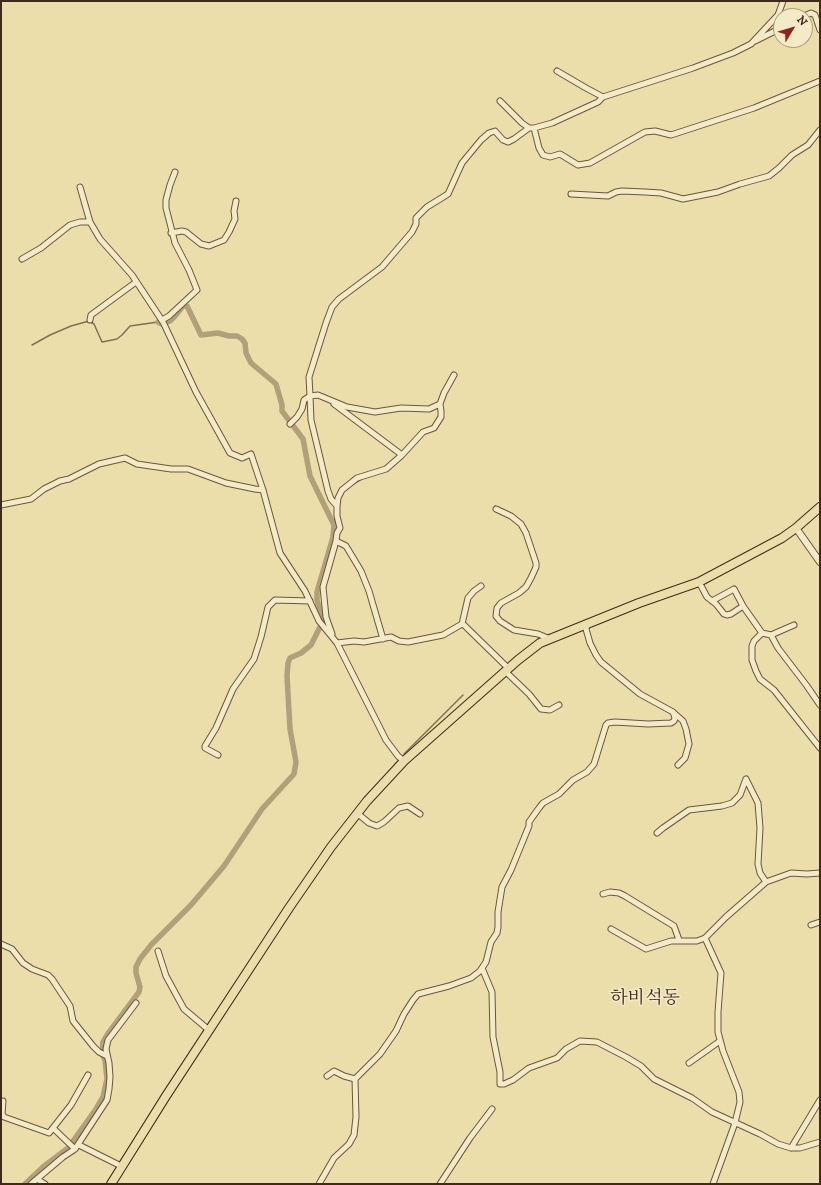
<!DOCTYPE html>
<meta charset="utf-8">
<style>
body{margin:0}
#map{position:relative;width:821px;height:1185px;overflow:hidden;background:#ecdeaa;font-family:"IM FELL DW Pica",serif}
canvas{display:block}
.frame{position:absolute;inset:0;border:2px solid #3f2919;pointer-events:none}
.north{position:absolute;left:773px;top:8px;width:40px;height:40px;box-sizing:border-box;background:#f3eac8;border:1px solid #ab9d82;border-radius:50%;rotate:52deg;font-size:11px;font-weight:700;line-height:16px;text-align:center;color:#3f2919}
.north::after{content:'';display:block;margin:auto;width:14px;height:18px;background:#8f2418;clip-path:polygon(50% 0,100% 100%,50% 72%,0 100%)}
</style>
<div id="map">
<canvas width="821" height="1185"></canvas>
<div class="frame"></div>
<div class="north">N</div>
</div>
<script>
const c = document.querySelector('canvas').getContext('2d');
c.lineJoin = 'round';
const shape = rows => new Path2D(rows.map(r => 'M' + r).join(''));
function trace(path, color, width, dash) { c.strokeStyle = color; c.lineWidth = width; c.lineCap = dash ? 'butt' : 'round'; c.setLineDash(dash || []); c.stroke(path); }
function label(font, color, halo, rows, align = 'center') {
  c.font = font + ' "IM FELL DW Pica","Noto Serif KR",serif'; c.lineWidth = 3; c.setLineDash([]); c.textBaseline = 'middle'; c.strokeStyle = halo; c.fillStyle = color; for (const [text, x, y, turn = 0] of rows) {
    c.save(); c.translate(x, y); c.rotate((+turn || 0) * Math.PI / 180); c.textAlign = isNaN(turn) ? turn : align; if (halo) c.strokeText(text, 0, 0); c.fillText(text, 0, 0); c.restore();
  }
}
trace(shape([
 [32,345,50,335,71,326,89,321,94,324,102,342,117,339,122,335,130,326,158,322],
 [353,484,362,479],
 [332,521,336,519],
 [404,754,463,695],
 [388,773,397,762]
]), '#837053', 1.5);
trace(shape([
 [25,1184,43,1167,68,1148,96,1109,103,1097,107,1079,105,1060,102,1054,103,1042,107,1035,139,992,140,987,136,973,136,967,140,959,151,945,191,905,224,866,262,809,294,774,296,762,290,729,287,676,288,663,290,658,301,653,311,645,323,621,317,600,317,592,333,537,334,525,310,476,303,439,282,411,282,405,276,384,251,363,246,353,245,343,242,339,237,336,229,336,218,333,201,335,187,306,183,306,175,316,170,321,162,324,158,322]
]), '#b1a079', 5.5);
const minor = shape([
 [804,16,811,13,815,15,820,30],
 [755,41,781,28],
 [557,71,586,88,603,97],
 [500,101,522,123,529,128,534,128,552,123,598,102,603,97,693,68,733,53,751,44,778,15,783,1],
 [534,128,539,148,543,155,550,157,560,154,578,165,590,163,645,132,655,131,671,135,754,108,820,81],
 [80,187,90,222,100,239,132,275,163,322,196,392,230,453,242,458,251,454,263,490,280,553,305,591,319,621,337,643,386,740,398,756,404,761],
 [571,194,608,196,616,192,622,191,645,192,661,193,683,199,718,192,740,184,769,176,779,168,792,155,808,145,820,130],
 [171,233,182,231,186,232,201,244,209,246,224,240,229,232,235,219,234,211,236,201],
 [22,259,41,248,70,225,80,222,90,222],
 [90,320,91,315,136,282],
 [162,320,169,316,197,290,189,270,175,243,166,208,166,200,170,185,175,172],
 [334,404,402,455],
 [290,424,297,417,302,409,304,400,310,396,318,395,347,407,375,412,401,408,429,409,440,404,444,393,454,375],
 [1,505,31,499,44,489,60,481,69,479,99,464,125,458,137,464,171,469,188,469,226,483,255,489,263,490],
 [337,506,331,499,328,491,311,420,310,396,309,377,326,323,332,307,339,299,382,267,412,232,416,224,416,218,427,207,448,194,462,163,481,140,489,133,495,131,503,140,508,142,514,139,529,128],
 [496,509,511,516,521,524,526,533,536,563,536,567,531,578,526,587,519,593,501,603,497,608,496,616,500,621,514,630,538,634,550,639],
 [336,541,346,546,361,571,369,591,383,639],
 [699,582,707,597,716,604,724,614,727,615,731,614,743,606],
 [712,601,734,589,743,606,762,633,771,635,794,625],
 [462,624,464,625,508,668],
 [762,633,754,641,752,646,752,660,756,671,760,679,774,690,820,748],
 [332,634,326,617,323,587,336,541,337,533,340,528,337,516,337,506,338,498,342,490,357,478,386,469,402,455,423,432,434,428,441,417,441,411,440,404],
 [771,635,778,648,807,686,820,705],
 [337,643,354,641,364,642,391,637,399,641,408,642,443,635,462,624,468,598,474,591,481,586],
 [505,671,529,694,541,709,550,710,559,705],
 [674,713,683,721,686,729,689,744,685,758,678,765],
 [218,755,205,748,205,746,216,728,233,689,254,659,261,637,268,607,275,600,310,601],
 [746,779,758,803,760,828,758,864,760,873,766,882],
 [357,813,369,823,377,826,384,822,399,808,408,806,420,814],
 [657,833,663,828,689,810,722,806,732,803,740,795,746,779],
 [603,894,610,892,619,893,625,896,674,926,679,940],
 [811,925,820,922],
 [611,929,646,949,671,941,697,941,705,938,726,917,766,882,791,873,807,874,820,873],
 [705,938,721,973,718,1012,718,1032,723,1051,739,1092,740,1102,735,1123,713,1184],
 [1,944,12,949,23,963,32,969,48,975,52,979,70,1006,73,1021,93,1046,99,1052,107,1056],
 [158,951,166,976,184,1009,210,1031],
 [482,968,492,992,493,1037,500,1072,500,1084,504,1084,513,1080,529,1068,557,1058,566,1049,580,1041,597,1042,626,1057,641,1066,654,1079,692,1098,712,1112,760,1134,778,1144,791,1148,800,1148,820,1142],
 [689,1063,720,1041],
 [327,1076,334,1071,344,1076,355,1079],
 [3,1101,2,1114,4,1117,49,1133,71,1105,88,1075],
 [53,1128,75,1149],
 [79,1145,121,1166],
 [791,1148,820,1100],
 [37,1179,45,1184],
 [31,1184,63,1157,75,1149,107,1100,109,1089,110,1077,109,1063,106,1049,108,1040,136,1003],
 [319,1184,334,1158,349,1144,354,1135,356,1117,355,1079,380,1054,396,1031,404,1014,413,1000,418,994,449,986,471,978,480,971,486,962,491,942,497,933,498,927,498,912,502,887,511,870,529,826,529,822,539,808,543,803,559,794,573,780,587,772,594,764,606,725,608,723,615,722,648,724,671,723,674,721,675,718,673,712,640,694,601,662,596,655,590,643,586,629,587,623],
 [440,1184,470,1138,492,1109]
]);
const tertiary = shape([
 [796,528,820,562]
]);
const primary = shape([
 [111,1184,166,1096,289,908,331,847,367,801,404,761,518,660,540,643,639,603,699,582,782,538,796,528,820,507]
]);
trace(minor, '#6a563d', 7);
trace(tertiary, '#6a563d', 8);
trace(primary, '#3f2919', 10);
trace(minor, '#f3eac8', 5);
trace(tertiary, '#f3eac8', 6);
trace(primary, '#ecdeaa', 8);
label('18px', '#3f2919', '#f3eac8', [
 ["하비석동",645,999]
]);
</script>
